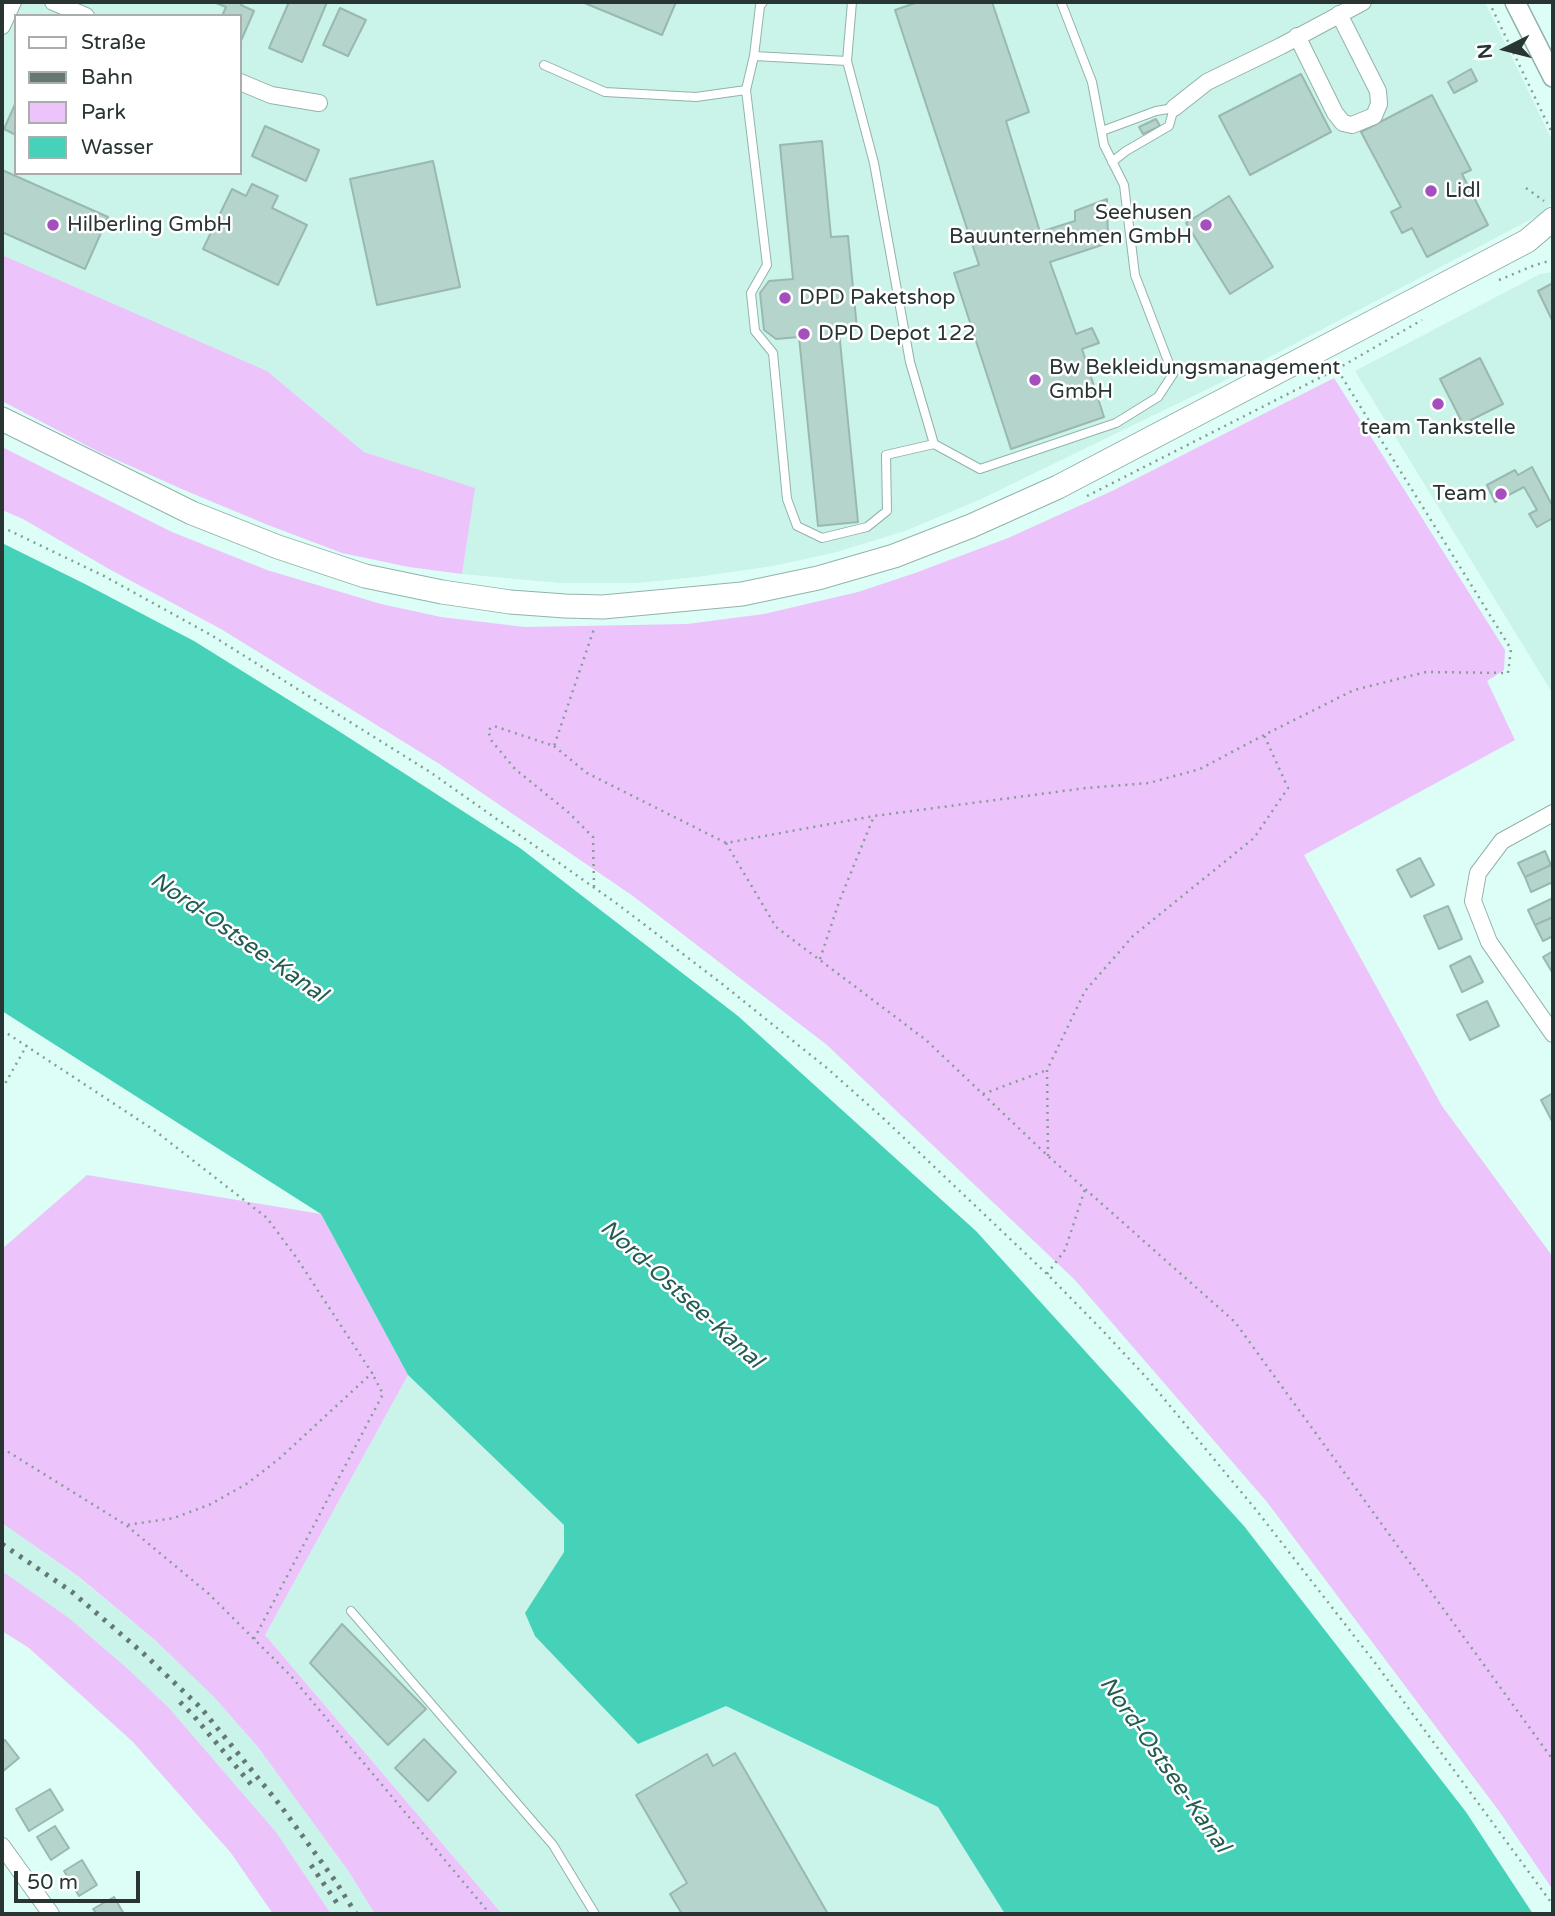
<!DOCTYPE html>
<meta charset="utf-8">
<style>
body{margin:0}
#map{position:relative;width:1555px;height:1916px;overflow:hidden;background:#ddfef6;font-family:"Varela Round",sans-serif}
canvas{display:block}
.frame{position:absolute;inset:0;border:4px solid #283532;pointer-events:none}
.legend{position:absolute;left:14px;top:14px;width:228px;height:161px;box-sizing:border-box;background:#fff;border:2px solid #a9aead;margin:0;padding:9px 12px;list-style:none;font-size:21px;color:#283532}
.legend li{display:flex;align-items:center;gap:14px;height:35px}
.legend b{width:35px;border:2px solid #a9aead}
.north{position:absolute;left:1471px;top:14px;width:70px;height:70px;-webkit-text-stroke:5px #fff;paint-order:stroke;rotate:264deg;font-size:19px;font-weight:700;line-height:28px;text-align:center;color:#283532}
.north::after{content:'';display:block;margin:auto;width:24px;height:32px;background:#283532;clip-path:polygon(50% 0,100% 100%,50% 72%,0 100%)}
.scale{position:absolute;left:14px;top:1871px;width:126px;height:32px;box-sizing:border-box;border:4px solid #283532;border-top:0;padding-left:9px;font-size:21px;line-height:24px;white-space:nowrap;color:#283532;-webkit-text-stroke:5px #fff;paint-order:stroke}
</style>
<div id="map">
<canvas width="1555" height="1916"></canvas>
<div class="frame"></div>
<ul class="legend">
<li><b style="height:9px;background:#fff"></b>Straße</li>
<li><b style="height:9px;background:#657874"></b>Bahn</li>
<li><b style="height:19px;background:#ecc3fa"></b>Park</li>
<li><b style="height:19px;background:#46d1b9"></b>Wasser</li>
</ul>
<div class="north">N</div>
<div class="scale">50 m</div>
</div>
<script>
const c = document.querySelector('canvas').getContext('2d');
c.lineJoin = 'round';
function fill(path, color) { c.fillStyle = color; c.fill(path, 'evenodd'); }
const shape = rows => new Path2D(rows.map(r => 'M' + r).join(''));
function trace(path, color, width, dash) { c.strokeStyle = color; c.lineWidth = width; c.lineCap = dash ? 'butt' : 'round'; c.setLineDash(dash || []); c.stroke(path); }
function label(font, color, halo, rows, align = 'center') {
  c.font = font + ' "Varela Round",sans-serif'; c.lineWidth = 5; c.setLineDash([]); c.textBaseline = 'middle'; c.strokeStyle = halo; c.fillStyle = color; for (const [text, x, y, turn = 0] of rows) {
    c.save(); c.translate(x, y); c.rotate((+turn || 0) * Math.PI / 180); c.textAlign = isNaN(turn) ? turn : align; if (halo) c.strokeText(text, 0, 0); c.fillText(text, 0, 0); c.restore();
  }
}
fill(shape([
 [2,2,1485,2,1553,142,1553,201,1543,213,1220,383,979,500,905,531,837,552,773,566,697,577,636,583,560,583,462,574,474,488,364,452,267,371,2,255],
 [16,16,240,16,240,173,16,173],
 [1553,272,1553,694,1355,371,1540,274],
 [408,1375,564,1525,564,1552,525,1614,637,1743,726,1706,938,1807,1005,1914,502,1914,265,1635],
 [2,1523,78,1577,155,1640,214,1697,258,1747,349,1872,375,1914,331,1914,276,1832,168,1707,129,1670,69,1618,2,1571]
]), '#caf3e9');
fill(shape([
 [2,255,267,371,364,452,475,488,462,574,409,567,342,553,268,525,184,490,99,452,2,401],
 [1334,378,1505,650,1504,670,1487,681,1515,740,1304,855,1442,1106,1553,1257,1553,1890,1499,1811,1267,1502,1075,1280,827,1045,633,896,438,763,221,629,109,569,23,519,2,510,2,447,172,532,267,570,381,604,441,617,525,627,687,624,764,614,858,592,915,573,1008,538,1112,491],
 [87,1175,321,1214,408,1375,265,1635,502,1914,375,1914,349,1872,258,1747,214,1697,155,1640,79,1577,2,1523,2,1249],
 [2,1571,69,1618,129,1670,168,1707,276,1832,331,1914,273,1914,231,1853,133,1742,29,1648,2,1631]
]), '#ecc3fa');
fill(shape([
 [2,543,85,584,194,641,337,730,520,848,738,1016,976,1231,1244,1526,1466,1812,1533,1914,1005,1914,938,1807,726,1706,638,1744,535,1636,525,1613,564,1552,564,1525,408,1375,321,1214,2,1011]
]), '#46d1b9');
const building = shape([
 [214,2,242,2,241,5,254,11,240,43,240,16,222,16,226,7,214,2],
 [289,2,327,2,302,62,269,48,289,2],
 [582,2,676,2,662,35,582,2],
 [918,2,992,2,1029,112,1006,121,1040,232,1075,221,1075,211,1107,199,1108,243,1050,262,1076,334,1092,328,1099,343,1082,349,1104,417,1011,449,954,273,979,265,895,10,918,2],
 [340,8,366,20,348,56,323,45,340,8],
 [1471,69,1477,81,1454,93,1448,82,1471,69],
 [1301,74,1331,132,1250,175,1219,116,1301,74],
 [1432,95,1471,170,1462,174,1488,225,1427,257,1412,228,1402,233,1391,212,1401,207,1361,132,1432,95],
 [16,102,16,135,4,129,16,102],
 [1156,119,1160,126,1143,134,1139,127,1156,119],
 [265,126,319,150,306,181,252,156,265,126],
 [822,141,831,237,848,236,857,329,839,331,858,522,818,526,799,337,776,339,764,330,760,293,769,281,793,279,780,145,822,141],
 [433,161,460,287,377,305,350,179,433,161],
 [2,170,108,217,85,269,2,232,2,170],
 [252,184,278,196,272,208,307,225,278,285,203,249,232,189,246,196,252,184],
 [1229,196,1273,267,1230,294,1186,223,1229,196],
 [1553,283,1553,322,1538,291,1553,283],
 [1480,358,1503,404,1463,424,1440,379,1480,358],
 [1532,467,1553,507,1553,518,1537,527,1529,514,1537,510,1524,487,1495,502,1487,485,1515,470,1518,475,1532,467],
 [1545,851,1551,865,1525,877,1518,863,1545,851],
 [1420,858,1434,885,1411,897,1397,870,1420,858],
 [1551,865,1553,869,1553,882,1531,892,1525,877,1551,865],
 [1553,898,1553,917,1535,925,1528,910,1553,898],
 [1448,906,1462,939,1439,949,1424,916,1448,906],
 [1553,917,1553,936,1543,941,1535,925,1553,917],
 [1553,951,1553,971,1552,972,1543,957,1553,951],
 [1470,956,1483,982,1462,992,1450,966,1470,956],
 [1487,1001,1499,1026,1470,1040,1457,1015,1487,1001],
 [1553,1093,1553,1123,1541,1100,1553,1093],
 [342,1624,426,1709,388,1745,310,1663,342,1624],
 [424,1739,456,1772,428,1801,395,1768,424,1739],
 [5,1740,19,1758,2,1772,2,1743,5,1740],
 [735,1753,828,1914,682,1914,670,1894,687,1883,636,1795,707,1754,713,1766,735,1753],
 [50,1789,63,1810,29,1831,16,1809,50,1789],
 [55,1826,69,1848,51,1860,37,1837,55,1826],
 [82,1860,97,1885,79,1896,64,1871,82,1860],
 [114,1897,124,1914,97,1914,93,1909,114,1897]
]);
fill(building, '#b4d4cc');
trace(building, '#99b8b1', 2);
const service = shape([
 [763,2,760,6,754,56,746,90,767,265,751,293,755,331,773,353,787,499,797,526,822,538,867,527,887,511,886,455,934,444,980,469,1116,423,1158,397,1173,374,1135,275,1124,185,1104,145,1092,82,1061,2],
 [852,2,847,61,874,163,910,362,934,444],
 [754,56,847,61],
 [544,65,605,92,696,97,746,90],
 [1102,131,1156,111,1174,108,1169,126,1126,151,1112,162],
 [351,1611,553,1845,595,1914]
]);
const minor = shape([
 [53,2,86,16],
 [2,26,13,2],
 [1297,36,1335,113,1343,123,1352,125,1374,116,1379,104,1378,91,1339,14],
 [240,82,271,95,319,103],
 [1174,108,1207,82,1281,46,1363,2],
 [1553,813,1502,841,1478,873,1473,901,1489,942,1553,1034],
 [2,1846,51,1914]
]);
const tertiary = shape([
 [1515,2,1553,77]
]);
const secondary = shape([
 [2,419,192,513,278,547,365,576,442,592,510,602,565,606,603,607,742,594,818,578,894,556,971,526,1058,487,1527,241,1553,219]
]);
trace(service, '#93b2ab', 10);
trace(minor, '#93b2ab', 18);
trace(tertiary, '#93b2ab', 22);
trace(secondary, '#93b2ab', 25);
trace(shape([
 [1489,2,1553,135],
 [1526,188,1544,201],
 [1499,280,1535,265,1553,260],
 [1087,496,1337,369,1422,320],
 [2,527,104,576,211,635,430,772,616,903,721,983,828,1069,883,1118,1047,1274,1103,1331,1146,1377,1257,1511,1376,1664,1553,1905],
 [554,746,587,773,726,843,874,816,1086,788,1149,783,1200,769,1264,735,1354,690,1426,672,1508,673,1511,649,1337,369],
 [726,843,776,927,926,1040,1048,1156,1235,1322,1553,1760],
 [594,887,593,837,568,812,515,769,491,740,488,730,494,726,554,746,595,626],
 [820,959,839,902,874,816],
 [2,1030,154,1130,267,1218,296,1257,372,1373,280,1458,248,1483,211,1504,174,1518,126,1525],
 [2,1089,27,1045],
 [983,1094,1047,1070],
 [1048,1156,1047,1070,1085,991,1133,936,1254,838,1288,788,1264,735],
 [1047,1274,1065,1250,1085,1189],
 [2,1448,126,1525,209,1594,291,1676,490,1914],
 [254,1639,383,1394,372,1373]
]), '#869d97', 2.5, [2, 5]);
trace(service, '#fff', 8);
trace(minor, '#fff', 16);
trace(tertiary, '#fff', 19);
trace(secondary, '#fff', 23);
trace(shape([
 [2,1544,72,1592,144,1654,201,1708,280,1805,336,1882,356,1914],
 [180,1702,193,1715,255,1789],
 [311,1865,339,1906]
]), '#657874', 5, [3.5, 7]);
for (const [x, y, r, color] of [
 [1431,191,7,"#a44fbd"],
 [53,225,7,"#a44fbd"],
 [1206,225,7,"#a44fbd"],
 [785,298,7,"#a44fbd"],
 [804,334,7,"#a44fbd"],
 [1035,380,7,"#a44fbd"],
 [1438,404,7,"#a44fbd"],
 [1501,494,7,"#a44fbd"]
]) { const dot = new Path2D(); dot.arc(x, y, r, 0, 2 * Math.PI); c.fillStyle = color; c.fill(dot); trace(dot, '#fff', 2.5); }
label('21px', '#283532', '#fff', [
 ["Lidl",1445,191],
 ["Seehusen",1192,213,"right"],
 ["Bauunternehmen GmbH",1192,237,"right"],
 ["Hilberling GmbH",67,225],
 ["DPD Paketshop",799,298],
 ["DPD Depot 122",818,334],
 ["Bw Bekleidungsmanagement",1049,368],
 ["GmbH",1049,392],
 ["team Tankstelle",1438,428,"center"],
 ["Team",1487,494,"right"]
], 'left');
label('italic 23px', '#245c51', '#fff', [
 ["Nord-Ostsee-Kanal",238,938,35],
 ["Nord-Ostsee-Kanal",681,1295,42],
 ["Nord-Ostsee-Kanal",1164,1765,55]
]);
</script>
